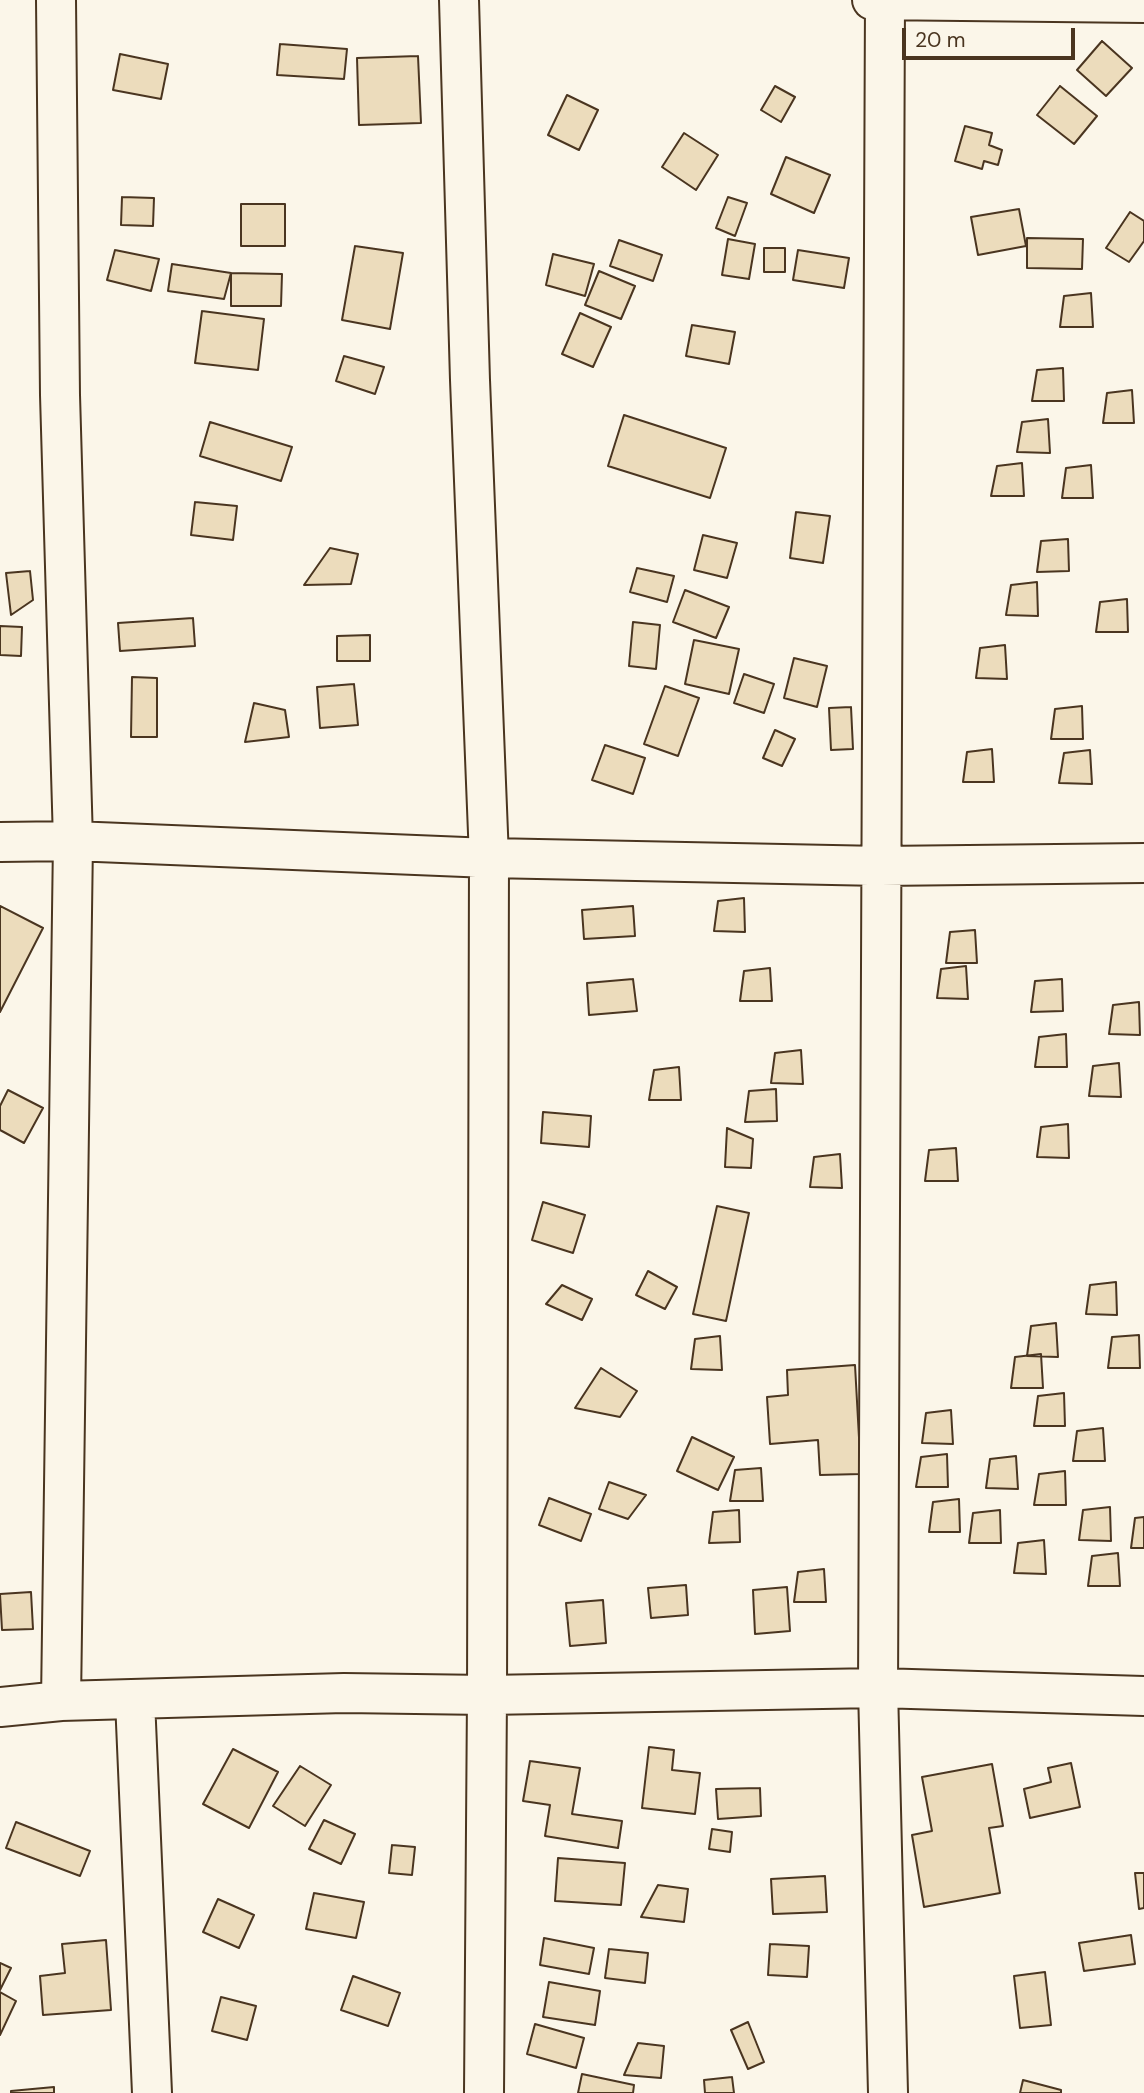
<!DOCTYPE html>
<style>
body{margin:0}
#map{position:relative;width:1144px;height:2093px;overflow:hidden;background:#fbf6e9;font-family:"DM Sans",sans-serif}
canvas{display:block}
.scale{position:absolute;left:902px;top:28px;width:173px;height:32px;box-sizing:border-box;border:4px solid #4a3520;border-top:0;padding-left:9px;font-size:21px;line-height:24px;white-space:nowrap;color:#4a3520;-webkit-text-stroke:5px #fbf6e9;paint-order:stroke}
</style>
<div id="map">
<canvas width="1144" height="2093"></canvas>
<div class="scale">20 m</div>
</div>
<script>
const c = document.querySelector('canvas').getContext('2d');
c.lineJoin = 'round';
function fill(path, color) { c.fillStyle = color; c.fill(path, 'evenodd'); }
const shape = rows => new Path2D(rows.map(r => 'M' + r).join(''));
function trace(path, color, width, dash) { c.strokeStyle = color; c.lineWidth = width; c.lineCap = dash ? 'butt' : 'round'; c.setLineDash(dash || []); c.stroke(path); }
const building = shape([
 [1102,41,1132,68,1106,96,1077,70,1102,41],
 [280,44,347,49,344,79,277,75,280,44],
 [120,54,168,64,161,99,113,90,120,54],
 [418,56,421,123,359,125,357,58,418,56],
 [775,86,795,97,781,122,761,110,775,86],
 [1060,86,1097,116,1074,144,1037,115,1060,86],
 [567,95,598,110,579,150,548,135,567,95],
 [965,126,992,133,989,145,1002,150,998,165,984,161,982,169,955,161,965,126],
 [684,133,718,155,696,190,662,167,684,133],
 [786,157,830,175,814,213,771,194,786,157],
 [122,197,154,198,153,226,121,225,122,197],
 [728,197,747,203,735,236,716,228,728,197],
 [241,204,285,204,285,246,241,246,241,204],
 [1019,209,1026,246,978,255,971,217,1019,209],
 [1130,212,1144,221,1144,241,1129,262,1106,248,1130,212],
 [1027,238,1083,239,1082,269,1027,268,1027,238],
 [728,239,755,244,749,279,722,275,728,239],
 [619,240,662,255,653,281,610,266,619,240],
 [355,246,403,253,390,329,342,320,355,246],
 [764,248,785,248,785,272,764,272,764,248],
 [115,250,159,259,151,291,107,280,115,250],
 [798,250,849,258,844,288,793,280,798,250],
 [553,254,594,264,585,296,546,285,553,254],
 [172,264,231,273,224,299,168,291,172,264],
 [599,271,635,286,621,319,585,305,599,271],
 [231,273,282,274,281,306,231,306,231,273],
 [1091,293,1093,327,1060,327,1064,296,1091,293],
 [202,311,264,319,258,370,195,363,202,311],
 [580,313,611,327,593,367,562,354,580,313],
 [692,325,735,332,729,364,686,356,692,325],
 [344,356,384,367,375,394,336,381,344,356],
 [1063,368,1064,401,1032,401,1037,370,1063,368],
 [1132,390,1134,423,1103,423,1107,393,1132,390],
 [624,415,726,448,710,498,608,466,624,415],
 [1048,419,1050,453,1017,452,1022,422,1048,419],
 [210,422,292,447,281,481,200,456,210,422],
 [1022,463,1024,496,991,496,997,466,1022,463],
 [1091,465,1093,498,1062,498,1066,468,1091,465],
 [195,502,237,506,233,540,191,535,195,502],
 [796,512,830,516,823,563,790,558,796,512],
 [703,535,737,543,727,578,694,570,703,535],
 [1068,539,1069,571,1037,572,1041,541,1068,539],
 [330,548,358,554,351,584,304,585,330,548],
 [637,568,674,576,667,602,630,592,637,568],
 [30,571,33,600,11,615,6,573,30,571],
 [1037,582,1038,616,1006,615,1011,585,1037,582],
 [685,590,729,607,716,638,673,622,685,590],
 [1127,599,1128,632,1096,632,1100,602,1127,599],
 [193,618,195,646,120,651,118,623,193,618],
 [633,622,660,625,656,669,629,666,633,622],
 [0,626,22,627,21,656,0,655,0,626],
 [370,635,370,661,337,661,337,636,370,635],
 [694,640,739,649,729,694,685,684,694,640],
 [1005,645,1007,679,976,678,980,648,1005,645],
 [794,658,827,666,817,707,784,698,794,658],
 [744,674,774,684,764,713,734,703,744,674],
 [132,677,157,678,157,737,131,737,132,677],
 [354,684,358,725,320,728,317,687,354,684],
 [665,686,699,698,678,756,644,744,665,686],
 [254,703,285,710,289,737,245,742,254,703],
 [1082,706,1083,739,1051,739,1055,709,1082,706],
 [851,707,853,749,831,750,829,708,851,707],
 [775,730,795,739,782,766,763,758,775,730],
 [605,745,645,758,633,794,592,780,605,745],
 [992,749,994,782,963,782,967,752,992,749],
 [1090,750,1092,784,1059,783,1064,753,1090,750],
 [744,898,745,932,714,931,718,901,744,898],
 [0,906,43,928,0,1012,0,906],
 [633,906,635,936,584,939,582,910,633,906],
 [975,930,977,963,946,963,950,932,975,930],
 [966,966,968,999,937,998,941,969,966,966],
 [770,968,772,1001,740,1001,744,971,770,968],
 [633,979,637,1011,589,1015,587,983,633,979],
 [1062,979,1063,1011,1031,1012,1035,981,1062,979],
 [1139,1002,1140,1035,1109,1034,1113,1005,1139,1002],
 [1066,1034,1067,1067,1035,1067,1039,1037,1066,1034],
 [801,1050,803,1084,771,1083,775,1053,801,1050],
 [1119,1063,1121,1097,1089,1096,1093,1066,1119,1063],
 [679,1067,681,1100,649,1100,654,1070,679,1067],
 [776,1089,777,1121,745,1122,749,1091,776,1089],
 [8,1090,43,1108,24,1143,0,1130,0,1106,8,1090],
 [543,1112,591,1116,589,1147,541,1143,543,1112],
 [1068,1124,1069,1158,1037,1157,1041,1127,1068,1124],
 [727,1128,753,1139,751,1168,725,1167,727,1128],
 [956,1148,958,1181,925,1181,929,1150,956,1148],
 [840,1154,842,1188,810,1187,814,1157,840,1154],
 [543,1202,585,1215,573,1253,532,1240,543,1202],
 [717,1206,749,1213,726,1321,693,1314,717,1206],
 [648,1271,677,1287,665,1309,636,1295,648,1271],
 [1116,1282,1117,1315,1086,1314,1090,1285,1116,1282],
 [562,1285,592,1299,582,1320,546,1304,562,1285],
 [1056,1323,1058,1357,1027,1356,1031,1326,1056,1323],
 [1139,1335,1140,1368,1108,1368,1112,1337,1139,1335],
 [720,1336,722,1370,691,1369,695,1339,720,1336],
 [1041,1354,1043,1388,1011,1388,1015,1357,1041,1354],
 [855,1365,861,1474,820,1475,818,1440,770,1444,767,1397,788,1395,787,1370,855,1365],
 [601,1368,637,1391,620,1417,575,1408,601,1368],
 [1064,1393,1065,1426,1034,1426,1038,1396,1064,1393],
 [951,1410,953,1444,922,1443,926,1413,951,1410],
 [1103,1428,1105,1461,1073,1461,1077,1431,1103,1428],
 [692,1437,734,1457,718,1490,677,1471,692,1437],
 [947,1454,948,1487,916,1487,921,1457,947,1454],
 [1016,1456,1018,1489,986,1488,990,1459,1016,1456],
 [761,1468,763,1501,730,1501,735,1470,761,1468],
 [1065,1471,1066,1505,1034,1505,1039,1474,1065,1471],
 [609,1482,646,1495,628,1519,599,1509,609,1482],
 [549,1498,591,1514,581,1541,539,1525,549,1498],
 [959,1499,960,1532,929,1532,933,1502,959,1499],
 [1110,1507,1111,1541,1079,1540,1083,1510,1110,1507],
 [739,1510,740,1542,709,1543,713,1512,739,1510],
 [1000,1510,1001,1543,969,1543,973,1513,1000,1510],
 [1144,1517,1144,1548,1131,1548,1135,1518,1144,1517],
 [1044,1540,1046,1574,1014,1573,1018,1543,1044,1540],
 [1118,1553,1120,1586,1088,1586,1092,1556,1118,1553],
 [824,1569,826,1602,794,1602,798,1572,824,1569],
 [686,1585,688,1615,651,1618,648,1588,686,1585],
 [787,1587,790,1631,755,1634,753,1590,787,1587],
 [31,1592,33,1629,2,1630,0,1594,31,1592],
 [603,1600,606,1643,570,1646,566,1603,603,1600],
 [649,1747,674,1750,672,1770,700,1773,695,1814,642,1808,649,1747],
 [233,1749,278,1772,249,1828,203,1804,233,1749],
 [530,1761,580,1768,572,1814,622,1821,618,1848,545,1836,550,1805,523,1801,530,1761],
 [1071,1763,1080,1807,1030,1818,1024,1789,1051,1782,1048,1768,1071,1763],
 [992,1764,1003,1826,989,1828,1000,1893,924,1907,912,1835,932,1831,922,1777,992,1764],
 [300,1766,331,1785,305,1826,273,1806,300,1766],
 [760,1788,761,1816,718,1819,716,1789,760,1788],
 [324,1820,355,1834,341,1864,309,1849,324,1820],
 [16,1822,90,1851,80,1876,6,1848,16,1822],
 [712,1829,732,1832,730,1852,709,1849,712,1829],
 [392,1845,415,1847,412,1875,389,1873,392,1845],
 [558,1858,625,1863,621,1905,555,1901,558,1858],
 [1135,1873,1144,1873,1144,1908,1139,1909,1135,1873],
 [825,1876,827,1912,773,1914,771,1879,825,1876],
 [658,1885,688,1889,684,1922,641,1917,658,1885],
 [314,1893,364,1902,356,1938,306,1929,314,1893],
 [218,1899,254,1915,239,1948,203,1932,218,1899],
 [1131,1935,1135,1964,1084,1971,1079,1943,1131,1935],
 [544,1938,594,1948,589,1974,540,1965,544,1938],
 [106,1940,111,2010,43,2015,40,1976,65,1973,62,1944,106,1940],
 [770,1944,809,1946,807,1977,768,1975,770,1944],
 [609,1949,648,1953,645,1983,605,1978,609,1949],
 [0,1963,11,1968,0,1990,0,1963],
 [1045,1972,1051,2025,1020,2028,1014,1976,1045,1972],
 [353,1976,400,1993,388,2026,341,2010,353,1976],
 [549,1982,600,1991,595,2025,543,2017,549,1982],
 [0,1992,16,2001,0,2035,0,1992],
 [221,1997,256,2006,247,2040,212,2031,221,1997],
 [748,2022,764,2062,748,2069,731,2030,748,2022],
 [535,2024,584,2038,576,2068,527,2054,535,2024],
 [638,2043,664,2046,661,2078,624,2075,638,2043],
 [582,2074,634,2085,633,2093,578,2093,582,2074],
 [732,2077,734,2093,705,2093,704,2080,732,2077],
 [1023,2080,1061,2090,1061,2093,1020,2093,1023,2080],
 [54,2087,54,2093,11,2093,11,2091,54,2087]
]);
fill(building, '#ecdcbc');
trace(building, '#4a3520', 2);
const street = shape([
 [56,0,60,395,73,841,61,1701],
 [459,0,470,380,489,858,487,1695,484,2093],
 [872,0,1144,3],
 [885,0,878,1688,888,2093],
 [0,842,73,841,489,858,881,866,1144,863],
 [135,1700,152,2093],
 [0,1707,61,1701,344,1693,487,1695,878,1688,1144,1696]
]);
trace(street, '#4a3520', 42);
trace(street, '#fbf6e9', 38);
</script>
